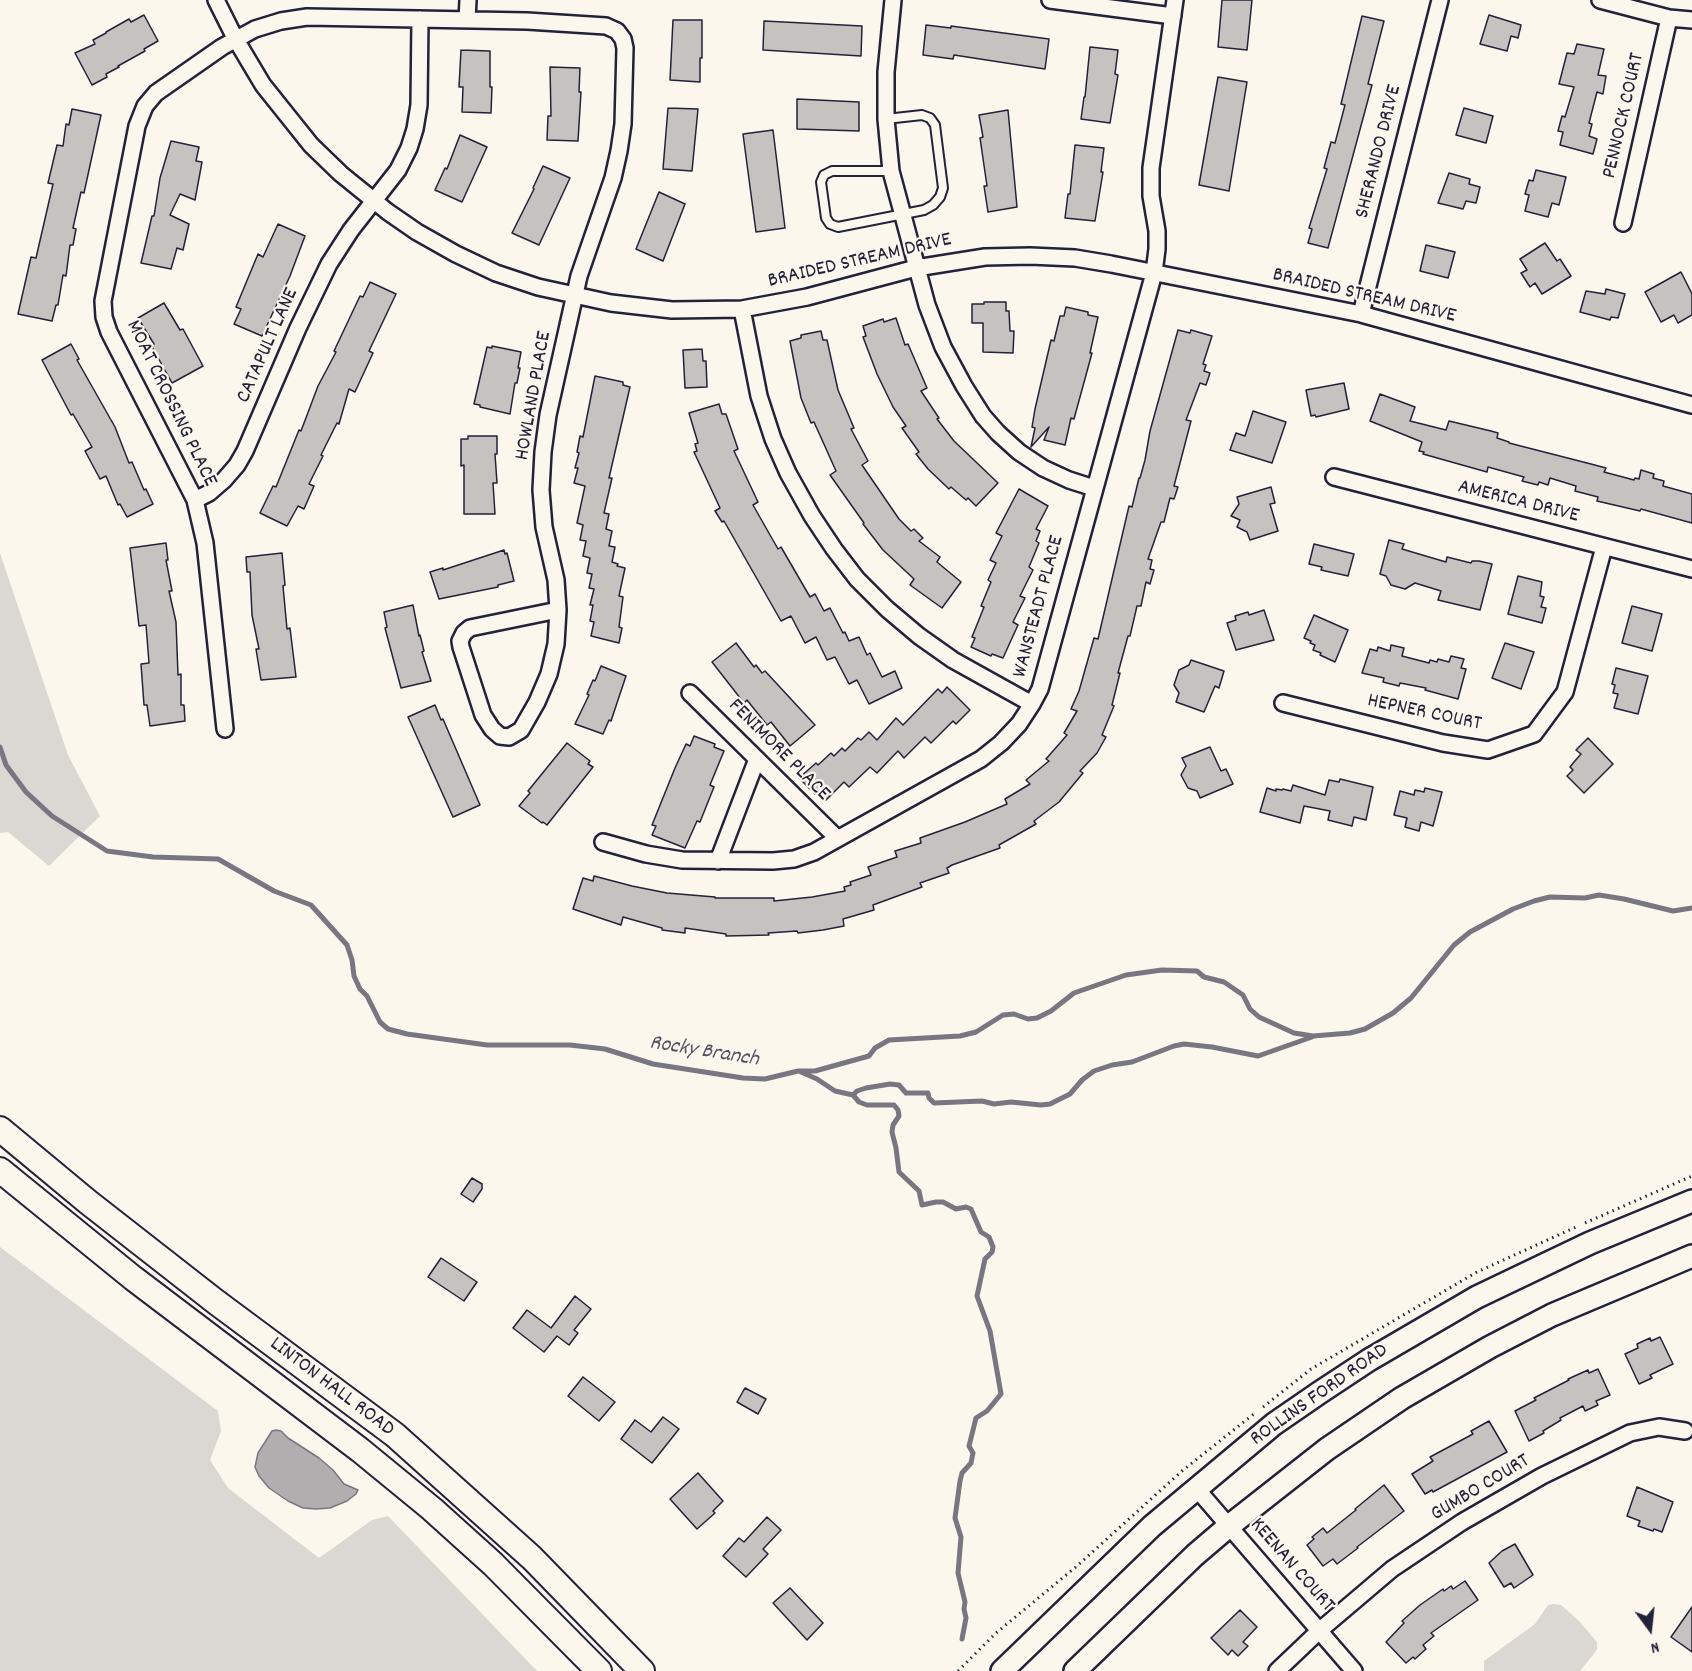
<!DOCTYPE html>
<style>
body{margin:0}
#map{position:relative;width:1692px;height:1671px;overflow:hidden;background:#fbf7ec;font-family:Dekko,sans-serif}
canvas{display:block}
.north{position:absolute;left:1620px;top:1599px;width:60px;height:60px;-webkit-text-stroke:4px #fbf7ec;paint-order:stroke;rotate:165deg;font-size:16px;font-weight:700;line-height:24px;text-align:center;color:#22223b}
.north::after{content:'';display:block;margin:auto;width:21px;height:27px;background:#22223b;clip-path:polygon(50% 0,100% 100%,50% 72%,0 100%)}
</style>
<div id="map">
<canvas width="1692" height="1671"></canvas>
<div class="north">N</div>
</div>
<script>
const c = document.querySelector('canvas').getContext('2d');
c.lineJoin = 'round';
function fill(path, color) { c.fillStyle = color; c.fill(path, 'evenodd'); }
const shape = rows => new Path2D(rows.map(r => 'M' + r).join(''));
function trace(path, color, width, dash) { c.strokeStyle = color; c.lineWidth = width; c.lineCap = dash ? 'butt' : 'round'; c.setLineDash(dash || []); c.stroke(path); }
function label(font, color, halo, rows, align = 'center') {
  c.font = font + ' Dekko,sans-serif'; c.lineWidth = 4.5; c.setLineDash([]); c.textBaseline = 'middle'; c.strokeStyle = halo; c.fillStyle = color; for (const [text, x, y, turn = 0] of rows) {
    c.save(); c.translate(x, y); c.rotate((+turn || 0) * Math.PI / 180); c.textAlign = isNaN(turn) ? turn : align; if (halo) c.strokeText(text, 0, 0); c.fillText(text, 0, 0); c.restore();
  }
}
fill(shape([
 [0,553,68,755,100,816,49,866,8,832,0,833],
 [0,1247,218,1411,221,1431,210,1460,228,1488,319,1558,372,1520,388,1516,537,1671,0,1671],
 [1553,1604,1561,1605,1579,1621,1597,1642,1597,1649,1593,1655,1580,1671,1484,1671,1484,1661,1535,1624,1548,1605]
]), '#dbd8d3');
const water = shape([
 [276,1430,281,1431,288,1438,319,1458,333,1470,344,1484,358,1490,356,1494,347,1501,330,1508,316,1509,303,1508,288,1501,269,1488,259,1476,255,1467,258,1453,272,1431,276,1430]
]);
fill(water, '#b1aeb0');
trace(water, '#787681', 1.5);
trace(shape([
 [0,747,6,765,26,792,52,816,107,851,153,857,218,859,274,891,311,905,347,945,352,960,354,976,360,989,367,996,380,1022,388,1029,407,1034,487,1045,570,1045,605,1049,653,1064,743,1078,765,1079,798,1071,815,1071,869,1056,875,1048,889,1040,960,1036,976,1032,1003,1015,1014,1014,1028,1019,1037,1018,1051,1011,1074,993,1126,975,1162,970,1197,971,1204,977,1224,982,1243,995,1250,1009,1259,1017,1294,1033,1313,1036,1350,1033,1365,1029,1393,1013,1411,998,1454,945,1470,932,1513,909,1534,901,1550,897,1585,898,1599,895,1624,899,1673,911,1692,908],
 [801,1072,817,1079,835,1091,853,1095,859,1102,867,1105,894,1105,898,1110,899,1116,893,1125,892,1132,896,1148,899,1172,919,1191,922,1205,936,1202,943,1202,956,1209,966,1207,971,1209,981,1232,989,1237,993,1247,992,1252,985,1259,977,1296,990,1331,1001,1394,987,1411,976,1418,969,1446,973,1453,971,1463,962,1473,960,1481,955,1518,961,1537,958,1573,965,1602,964,1609,966,1618,962,1639],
 [853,1095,857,1091,866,1088,890,1084,899,1085,906,1093,928,1093,929,1098,934,1103,982,1101,994,1104,1011,1102,1041,1105,1050,1104,1070,1094,1082,1080,1094,1071,1112,1065,1132,1062,1174,1046,1184,1044,1212,1047,1258,1056,1312,1037]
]), '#787681', 5);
const building = shape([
 [1222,0,1252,0,1247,50,1218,47,1222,0],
 [144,15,158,41,144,49,145,51,118,66,119,67,106,74,107,77,92,85,75,53,95,44,93,40,106,33,106,32,129,19,131,22,144,15],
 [1489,15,1521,25,1518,38,1511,36,1507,51,1480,44,1489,15],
 [1362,16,1384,21,1368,84,1372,85,1328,248,1308,243,1312,229,1309,228,1327,169,1324,168,1331,142,1335,143,1345,105,1341,104,1362,16],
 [673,20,702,20,702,58,700,58,700,82,670,80,673,20],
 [764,21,862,26,861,56,763,50,764,21],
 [926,25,951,28,951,26,1049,39,1045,69,954,55,953,59,923,55,926,25],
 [1577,44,1604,49,1598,75,1606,76,1603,94,1597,92,1589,123,1592,124,1589,136,1597,139,1593,154,1560,145,1563,132,1558,131,1562,116,1565,117,1574,87,1559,84,1567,53,1574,54,1577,44],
 [1090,47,1118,50,1115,74,1118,75,1110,123,1081,119,1084,97,1085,97,1090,47],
 [461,50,490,51,490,87,492,87,491,113,462,112,463,87,459,87,461,50],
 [550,67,580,68,579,92,581,92,578,141,547,140,548,116,551,116,550,67],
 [1218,77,1247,82,1229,191,1199,185,1218,77],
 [797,99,859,102,859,131,797,129,797,99],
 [668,108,698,109,692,171,663,169,668,108],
 [1464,108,1493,116,1486,143,1456,135,1464,108],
 [72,109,101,115,84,193,81,192,73,228,76,229,73,245,70,245,66,276,63,275,58,305,56,305,52,321,18,314,31,257,36,258,53,184,48,183,57,145,63,146,66,124,69,125,72,109],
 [1008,110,1017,207,988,212,984,186,987,186,980,138,983,137,979,115,1008,110],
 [773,130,785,228,756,232,743,134,773,130],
 [460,135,487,147,462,202,435,190,445,168,447,169,460,135],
 [171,141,199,147,196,161,202,162,195,200,180,194,170,215,189,224,183,250,177,248,171,269,141,263,152,216,154,216,160,178,171,141],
 [1075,145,1104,148,1101,172,1103,172,1095,221,1065,218,1068,194,1070,194,1075,145],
 [543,166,570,178,539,245,512,233,534,189,533,188,543,166],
 [1536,170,1566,177,1559,205,1552,203,1548,217,1525,211,1529,195,1525,194,1529,180,1533,181,1536,170],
 [1449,173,1470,179,1469,184,1480,187,1476,203,1466,201,1463,209,1438,203,1449,173],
 [659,192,685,204,663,261,636,249,659,192],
 [278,224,305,236,290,276,262,336,234,324,241,309,236,307,258,254,263,257,278,224],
 [1545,243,1557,261,1560,259,1571,276,1542,294,1535,283,1530,287,1521,273,1527,270,1520,259,1545,243],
 [1426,245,1455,252,1448,278,1420,271,1426,245],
 [1681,272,1692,294,1692,315,1678,323,1674,315,1661,322,1645,292,1681,272],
 [370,282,396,294,369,351,373,353,355,392,349,389,339,424,337,423,321,455,323,456,309,484,314,486,304,509,298,506,287,526,260,513,273,486,276,487,299,430,301,431,318,386,336,352,334,351,360,296,363,297,370,282],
 [1606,289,1625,294,1618,318,1611,317,1610,320,1580,312,1586,291,1605,294,1606,289],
 [984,302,1006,302,1006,311,1009,311,1010,331,1014,331,1013,353,983,352,983,323,972,323,972,304,984,304,984,302],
 [164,303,180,330,183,329,203,366,172,383,151,345,154,344,138,318,164,303],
 [1066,307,1088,312,1088,315,1098,317,1090,353,1092,353,1074,419,1071,418,1065,445,1044,440,1049,427,1031,447,1035,428,1032,427,1035,409,1051,340,1054,341,1060,316,1064,316,1066,307],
 [896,318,905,345,908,344,927,388,921,391,939,418,937,419,954,441,998,483,976,506,968,498,966,500,951,487,949,489,928,469,916,454,919,452,902,428,906,426,893,407,877,374,863,337,866,336,863,326,883,319,884,322,896,318],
 [1178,330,1190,333,1191,330,1212,336,1203,364,1206,365,1204,371,1210,373,1206,385,1200,383,1186,420,1191,421,1174,486,1178,487,1174,499,1170,498,1164,522,1161,522,1148,559,1152,560,1150,569,1154,570,1150,584,1146,582,1141,606,1137,606,1130,636,1128,636,1118,673,1120,673,1112,705,1114,706,1102,735,1106,737,1097,753,1080,771,1083,773,1059,802,1034,821,1036,824,999,845,1000,848,952,865,947,868,949,873,920,883,922,887,873,905,874,910,843,919,844,926,823,930,798,933,797,931,768,933,769,935,726,936,726,934,685,928,685,933,662,930,662,928,623,917,621,925,573,909,583,878,593,881,594,876,632,886,667,893,715,897,715,898,774,898,774,901,812,897,845,891,844,887,851,885,850,882,871,875,868,867,897,857,895,851,921,843,920,838,965,822,1007,804,1005,799,1030,784,1026,780,1049,761,1046,759,1067,735,1064,733,1077,711,1071,709,1079,691,1094,638,1098,639,1129,506,1132,507,1139,478,1140,478,1145,460,1150,431,1178,330],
 [821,331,823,340,827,340,838,390,854,428,851,429,868,461,862,465,899,519,911,531,914,529,923,538,919,541,940,557,937,562,961,582,942,608,910,585,914,579,883,550,863,524,864,523,830,475,836,471,814,422,811,423,801,398,790,341,801,338,801,335,821,331],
 [71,344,79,359,77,360,115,427,129,463,132,462,144,490,146,489,153,504,127,517,120,504,118,505,106,476,100,479,85,451,92,447,73,414,71,415,42,360,71,344],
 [492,346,521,352,518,368,520,368,517,383,515,383,510,414,480,407,480,405,474,404,487,347,492,348,492,346],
 [702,349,703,361,706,361,707,387,685,388,683,350,702,349],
 [595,376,623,382,623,385,630,387,609,478,612,478,604,513,609,514,606,529,612,531,609,546,615,547,612,562,618,564,617,566,625,568,619,596,623,597,619,627,622,628,619,643,591,636,594,622,590,621,593,605,590,605,594,589,589,588,592,574,587,573,590,558,583,556,586,541,580,540,583,525,577,523,585,486,574,483,578,468,575,468,579,453,577,452,580,436,583,437,595,376],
 [1344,383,1349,409,1316,417,1315,415,1311,416,1306,390,1344,383],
 [1380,394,1415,407,1410,421,1446,430,1449,421,1491,431,1498,433,1497,438,1509,442,1509,443,1591,464,1606,468,1604,472,1634,480,1635,478,1639,479,1641,470,1654,474,1653,478,1664,481,1663,486,1692,494,1692,523,1641,509,1640,511,1597,501,1598,497,1575,491,1576,486,1550,478,1548,485,1539,482,1538,485,1522,481,1524,477,1488,467,1487,472,1423,454,1424,452,1419,451,1422,442,1370,421,1380,394],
 [719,404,722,414,726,414,738,449,734,451,758,502,753,505,778,549,781,547,810,597,815,594,824,611,830,608,843,633,845,632,849,641,859,637,867,655,870,653,882,677,895,671,902,688,869,704,857,680,849,684,835,657,827,660,816,637,805,643,791,616,781,621,724,521,722,522,715,511,720,508,694,452,697,451,695,444,698,443,689,413,719,404],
 [1253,411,1286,422,1272,463,1230,450,1236,433,1245,436,1253,411],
 [468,436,497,436,497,454,495,454,497,483,493,483,495,514,464,514,464,465,461,466,461,439,468,439,468,436],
 [1271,487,1275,503,1270,504,1278,531,1250,540,1247,532,1237,527,1240,520,1231,516,1239,504,1237,497,1271,487],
 [1019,489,1048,506,1036,529,1040,531,1036,541,1039,543,1029,567,1033,570,1020,596,1025,598,1013,622,1018,625,1003,658,992,654,991,656,971,647,975,638,972,637,984,607,981,606,991,582,988,580,996,563,990,560,1002,536,996,533,1019,489],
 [1389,540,1404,544,1402,549,1446,562,1447,557,1471,563,1472,561,1479,561,1492,564,1480,610,1438,600,1441,591,1415,583,1405,589,1391,585,1386,576,1380,574,1389,540],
 [166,543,168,560,166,560,172,591,169,591,176,622,178,675,181,674,181,705,184,705,185,721,150,726,147,705,144,705,141,664,149,663,146,625,139,626,130,548,166,543],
 [1314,544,1354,554,1348,576,1321,570,1322,567,1309,564,1314,544],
 [504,550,505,554,507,553,514,581,498,585,498,587,439,599,430,572,443,568,443,570,504,550],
 [282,553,285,585,283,586,287,629,290,628,296,677,261,680,256,649,259,649,252,615,250,572,247,572,246,557,282,553],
 [1518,576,1542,582,1540,596,1544,597,1541,607,1546,608,1542,623,1508,614,1518,576],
 [413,605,419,636,420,635,424,651,422,652,431,681,401,688,385,628,387,627,384,612,413,605],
 [1632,606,1662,614,1652,651,1622,643,1632,606],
 [1264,610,1274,640,1236,650,1227,623,1236,620,1235,616,1248,612,1249,615,1264,610],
 [1314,615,1348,630,1335,662,1320,655,1321,653,1313,650,1315,645,1310,643,1311,641,1304,638,1314,615],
 [736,643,754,667,756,665,762,673,765,671,815,725,790,746,771,722,767,725,747,700,744,703,712,662,736,643],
 [1505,643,1534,652,1521,689,1492,678,1505,643],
 [1391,645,1404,648,1402,656,1429,663,1430,660,1437,662,1438,659,1449,662,1451,656,1464,659,1461,668,1466,669,1458,699,1425,690,1426,688,1400,683,1399,686,1383,682,1384,678,1362,673,1370,649,1377,651,1378,647,1390,651,1391,645],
 [1191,660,1224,671,1219,688,1215,686,1204,712,1176,702,1179,693,1174,685,1179,670,1189,665,1191,660],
 [601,666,626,676,611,721,609,720,603,734,575,724,589,695,587,694,593,680,595,681,601,666],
 [1616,668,1648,676,1638,714,1614,708,1618,694,1613,693,1615,685,1612,684,1616,668],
 [947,687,970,710,956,724,953,721,931,743,925,737,904,758,898,751,877,773,870,767,849,787,844,782,826,800,817,792,815,794,799,778,816,763,818,765,831,753,834,756,842,748,845,751,858,738,861,740,869,732,877,740,896,718,903,725,938,689,942,693,947,687],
 [435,705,441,720,443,719,480,805,453,817,408,717,435,705],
 [694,736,715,744,714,747,724,751,710,785,714,787,700,822,697,821,685,848,652,835,656,826,652,825,675,768,686,744,690,746,694,736],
 [1588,738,1613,764,1584,793,1567,776,1573,770,1570,767,1574,762,1581,754,1576,750,1588,738],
 [567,743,590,761,588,764,593,767,547,825,543,822,542,823,519,806,530,793,528,791,567,743],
 [1210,747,1221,771,1226,769,1233,784,1200,798,1197,791,1188,788,1181,775,1186,766,1182,758,1210,747],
 [1340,779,1373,787,1366,820,1354,817,1352,826,1328,820,1330,811,1304,806,1300,823,1260,812,1267,788,1276,791,1276,789,1282,790,1283,789,1291,791,1293,785,1325,795,1329,780,1339,782,1340,779],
 [1425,788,1442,792,1433,826,1421,822,1419,831,1405,827,1407,818,1394,815,1400,791,1414,795,1415,790,1424,792,1425,788],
 [472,1178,482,1184,482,1189,473,1202,461,1194,472,1178],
 [441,1258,477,1282,464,1301,428,1277,441,1258],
 [575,1296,591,1309,574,1330,578,1333,569,1345,557,1336,544,1352,513,1328,527,1310,551,1328,575,1296],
 [1660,1337,1673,1364,1650,1375,1652,1378,1639,1384,1625,1354,1638,1348,1637,1344,1650,1338,1651,1341,1660,1337],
 [1598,1369,1610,1395,1596,1401,1598,1405,1585,1411,1583,1406,1560,1418,1561,1420,1543,1431,1544,1433,1529,1441,1515,1411,1536,1400,1534,1398,1569,1380,1568,1379,1588,1370,1589,1373,1598,1369],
 [583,1377,615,1402,599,1421,568,1396,583,1377],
 [745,1388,766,1399,758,1414,737,1402,745,1388],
 [663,1417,679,1429,652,1463,621,1439,635,1420,651,1432,663,1417],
 [1489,1421,1507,1452,1433,1492,1432,1490,1425,1494,1412,1474,1433,1461,1430,1457,1473,1434,1471,1431,1489,1421],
 [698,1473,723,1501,713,1511,715,1513,697,1529,670,1499,698,1473],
 [1384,1485,1404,1511,1357,1547,1358,1548,1337,1564,1333,1559,1323,1566,1307,1545,1314,1539,1312,1537,1323,1528,1327,1533,1356,1510,1355,1509,1384,1485],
 [1637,1487,1673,1502,1662,1532,1654,1529,1653,1531,1638,1526,1640,1521,1627,1516,1637,1487],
 [767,1517,781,1530,763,1549,768,1554,746,1577,723,1556,739,1538,744,1542,767,1517],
 [1515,1544,1533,1575,1514,1588,1511,1583,1504,1587,1489,1563,1502,1551,1515,1544],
 [1465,1581,1478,1600,1431,1633,1434,1636,1423,1645,1426,1649,1415,1659,1413,1657,1406,1663,1386,1642,1404,1623,1402,1621,1420,1605,1443,1589,1444,1591,1451,1586,1453,1589,1465,1581],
 [790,1588,823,1623,807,1640,773,1603,790,1588],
 [1692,1607,1692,1652,1671,1637,1692,1607],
 [1240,1610,1257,1627,1243,1642,1248,1646,1238,1656,1232,1650,1228,1655,1211,1638,1240,1610]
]);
fill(building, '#c6c2c0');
trace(building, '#22223b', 1.5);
const service = shape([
 [886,119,922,115,930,118,935,125,943,188,940,197,933,205,924,210,838,227,830,224,826,218,821,182,824,175,832,171,891,171]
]);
const minor = shape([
 [216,0,235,38,263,85,311,145,341,174,388,212,417,232,456,254,496,273,538,287,611,303,672,310,742,309,807,297,916,268,985,257,1030,256,1075,258,1111,264,1361,314,1692,405],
 [893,0,886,72,886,119,891,171,927,305,943,347,964,386,983,416,998,433,1019,452,1043,468,1069,480,1094,488],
 [1050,0,1173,16],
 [1600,0,1669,18,1692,20],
 [467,20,468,0],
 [1623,223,1669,18],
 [742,309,759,396,773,439,788,473,812,516,834,549,857,579,887,609,919,636,953,660,1032,704],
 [1361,314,1440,0],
 [1334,477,1692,569],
 [195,500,209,493,224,480,237,465,245,451,298,328,329,264,351,230,398,170,409,148,415,129,419,105,420,19],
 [690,693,837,838],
 [1283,703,1443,743,1488,750,1534,734,1565,692,1604,547],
 [225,729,205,543,195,500,109,332,104,317,103,301,137,126,145,106,156,93,222,47,255,29,281,21,307,17,527,21,606,26,617,31,623,39,625,48,623,124,619,151,613,178,579,276,548,415,543,452,541,490,544,527,556,580,558,610,470,628,464,633,460,641,461,647,483,715,492,729,500,736,509,737,521,730,537,702,549,674,556,644,558,610],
 [603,842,646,854,682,860,773,861,794,859,814,852,981,759,1001,743,1019,724,1032,704,1040,689,1154,273,1157,249,1157,231,1151,196,1151,168,1175,0],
 [718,861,757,759],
 [1196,1488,1354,1671],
 [1277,1671,1319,1631,1392,1569,1462,1522,1542,1476,1630,1433,1659,1427,1685,1431]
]);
const secondary = shape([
 [1002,1671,1152,1526,1274,1424,1319,1393,1369,1360,1477,1297,1590,1243,1692,1201],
 [1075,1671,1195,1555,1229,1526,1327,1449,1402,1398,1490,1347,1552,1315,1692,1256]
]);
const primary = shape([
 [0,1129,88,1202,216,1302,395,1435,532,1558,642,1671],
 [0,1170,133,1278,360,1450,432,1509,493,1564,599,1671]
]);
trace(service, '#22223b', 12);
trace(minor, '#22223b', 20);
trace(secondary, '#22223b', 26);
trace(primary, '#22223b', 28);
trace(shape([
 [1585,1223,1692,1176],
 [1263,1407,1311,1369,1477,1272,1576,1227],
 [958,1671,996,1633,1077,1566,1182,1471,1255,1413]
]), '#22223b', 3, [1.5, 4.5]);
trace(service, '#fbf7ec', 8);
trace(minor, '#fbf7ec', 15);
trace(secondary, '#fbf7ec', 21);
trace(primary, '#fbf7ec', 24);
label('21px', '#22223b', '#fbf7ec', [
 ["PENNOCK COURT",1625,116,-77],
 ["SHERANDO DRIVE",1380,152,-76],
 ["BRAIDED STREAM DRIVE",860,262,-13],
 ["BRAIDED STREAM DRIVE",1364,297,13],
 ["CATAPULT LANE",269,346,-66],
 ["HOWLAND PLACE",535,396,-80],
 ["MOAT CROSSING PLACE",170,404,64],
 ["AMERICA DRIVE",1518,503,14],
 ["WANSTEADT PLACE",1040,607,-75],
 ["HEPNER COURT",1424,714,12],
 ["FENIMORE PLACE",778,751,45],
 ["LINTON HALL ROAD",331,1388,37],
 ["ROLLINS FORD ROAD",1320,1396,-35],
 ["GUMBO COURT",1481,1489,-31],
 ["KEENAN COURT",1291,1566,49]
]);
label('italic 22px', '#545364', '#fbf7ec', [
 ["Rocky Branch",704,1053,9]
]);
</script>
